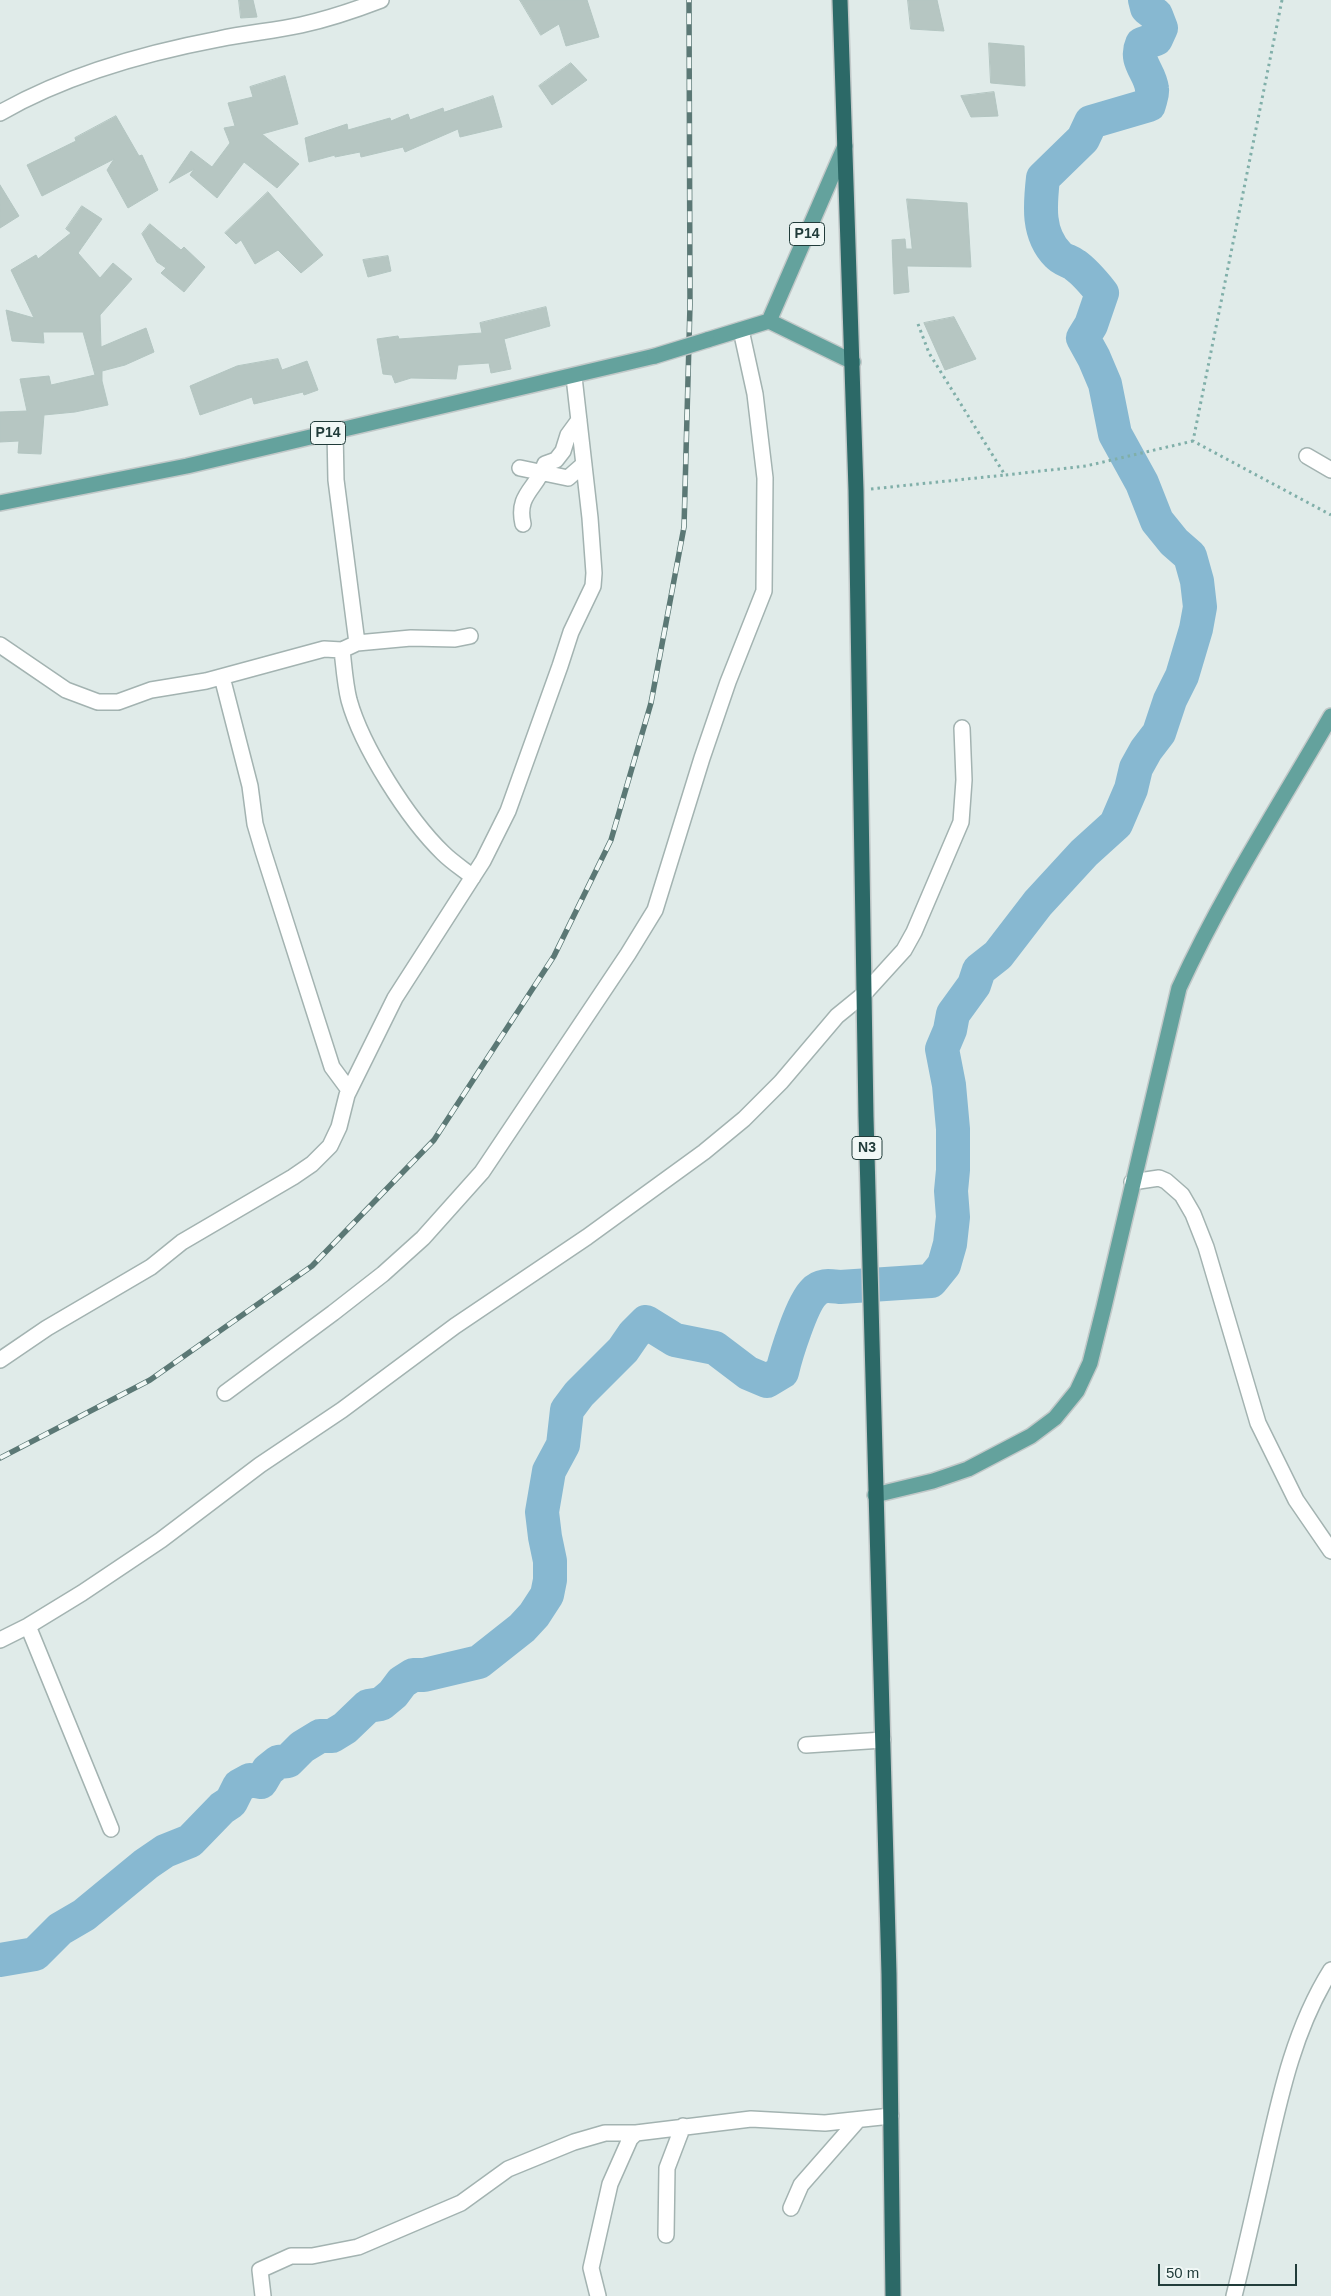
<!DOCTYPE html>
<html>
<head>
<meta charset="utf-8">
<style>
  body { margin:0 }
  #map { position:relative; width:1331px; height:2296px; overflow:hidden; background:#e0ebe9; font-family:Arial,sans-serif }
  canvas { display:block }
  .scale { position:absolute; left:1158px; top:2264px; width:139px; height:22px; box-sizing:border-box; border:2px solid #213c3a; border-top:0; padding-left:6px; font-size:15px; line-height:18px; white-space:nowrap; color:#213c3a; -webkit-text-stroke:4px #f1f8f6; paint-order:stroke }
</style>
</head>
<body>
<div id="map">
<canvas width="1331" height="2296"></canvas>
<div class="scale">50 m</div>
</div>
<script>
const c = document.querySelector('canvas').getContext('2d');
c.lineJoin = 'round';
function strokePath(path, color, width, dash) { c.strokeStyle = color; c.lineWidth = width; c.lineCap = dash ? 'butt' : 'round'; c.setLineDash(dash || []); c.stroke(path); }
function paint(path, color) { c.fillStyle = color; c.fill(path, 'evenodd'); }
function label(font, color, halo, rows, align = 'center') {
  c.font = font + ' Arial,sans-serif'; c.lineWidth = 4; c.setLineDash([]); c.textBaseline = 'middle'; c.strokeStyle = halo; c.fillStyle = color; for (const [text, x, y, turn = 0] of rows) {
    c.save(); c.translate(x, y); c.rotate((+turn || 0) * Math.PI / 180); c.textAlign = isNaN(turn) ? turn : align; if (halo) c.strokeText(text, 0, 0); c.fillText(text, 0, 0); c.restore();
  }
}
strokePath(new Path2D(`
  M0 1960 35 1954 60 1929 84 1915 146 1864 165 1851 190 1841 222 1808 231 1802 239 1786 250 1780 261 1782 268 1770 278 1762 288 1761 302 1747 320 1736H332L345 1728 368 1706 381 1704 393 1694 402 1682 413 1675H424L479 1662 522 1628 534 1615 547 1595 550 1580V1561L545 1537 542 1512 549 1471 563 1445 567 1410 579 1394 623 1350 634 1334 646 1322 675 1340 715 1348 748 1373 767 1381 782 1372C786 1355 802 1303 814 1292 821 1284 830 1286 840 1287L931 1281 944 1265 950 1244 953 1217 951 1191 953 1170V1129L949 1085 942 1049 950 1030 953 1014 974 985 979 970 998 955 1038 903 1084 853 1116 824 1131 789 1136 768 1146 750 1159 733 1170 700 1182 676 1196 629 1200 607 1197 581 1190 556 1174 542 1157 521 1142 483 1115 434 1105 384 1094 358 1083 338 1091 325 1102 293C1094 283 1085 272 1075 265 1070 261 1062 260 1058 255 1037 234 1040 205 1043 178L1083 139 1091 122 1149 105C1150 100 1153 94 1152 89 1150 71 1134 62 1142 44L1156 39 1161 28 1156 15 1147 8 1145 0`), '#87b8d1', 34);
const building = new Path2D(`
  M239 0H253L257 17 241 18Z
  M520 0H587L599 37 566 46 559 24 541 35Z
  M908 0H937L944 31 911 29Z
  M989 43 1024 46 1025 86 991 83Z
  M571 63 587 80 552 105 539 86Z
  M285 76 298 124 262 134 299 164 277 188 244 162 217 198 190 175 194 169 169 183 191 151 212 167 230 143 224 128 235 126 228 103 253 97 250 87Z
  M994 92 998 116 971 117 961 96Z
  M493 96 502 127 460 137 458 129 405 152 403 147 361 157 360 152 335 157V155L309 162 305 138 347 124 348 130 390 118 391 121 408 114 410 120 443 108 444 112Z
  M116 116 139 156 142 155 158 190 128 208 107 170 114 159 42 196 27 165 76 141 75 138Z
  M0 185 19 216 0 228Z
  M268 192 323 255 301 273 278 250 255 264 241 240 236 244 225 233Z
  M907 199 967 203 971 267 907 266 909 292 894 294 892 240 905 239 906 249H912Z
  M82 206 102 219 78 253 100 278 113 263 132 279 100 315 101 347 146 328 154 352 125 365 102 371V381L108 405 75 412 44 415 41 454 18 453 19 441 0 442V412L27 411 20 379 49 376 51 385 95 375 83 332H43L44 343 12 341 6 310 34 318 11 270 36 255 38 259 71 233 66 229Z
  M150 224 181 250 184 247 205 267 184 292 161 273 166 268 157 262 142 234Z
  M388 256 391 271 368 277 363 260Z
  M546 307 550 326 504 339 511 369 491 373 489 363 458 365 456 379 411 378 395 383 392 375 383 374 377 339 398 336 399 339 482 333 480 323Z
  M954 317 976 359 945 370 924 323Z
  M278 359 282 370 307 361 318 390 304 395 303 392 254 404 252 397 200 415 190 386 237 366Z`);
paint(building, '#b6c6c2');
strokePath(building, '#b3c5c1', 1);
const minor = new Path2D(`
  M0 113C66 75 145 53 219 39 246 33 274 31 301 25 328 19 355 10 381 0
  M335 431 336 480 357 643
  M1307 456 1331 470
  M520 468 568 478 584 464
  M523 524C516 494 537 489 545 464L556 460 563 451 568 435 579 420
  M0 645 66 690 98 702H118L151 690 206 681 324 649 342 650 357 643 411 638 455 639 470 636
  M342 650C344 667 345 684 349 700 362 747 408 819 443 853 452 862 463 869 473 877
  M222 677 250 786 255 824 263 851 332 1067 349 1090
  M1132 1182 1159 1178 1166 1181 1182 1195 1193 1214 1206 1247 1258 1423 1296 1500 1331 1551
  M0 1360 47 1328 151 1267 182 1242 293 1177 312 1164 330 1146 339 1127 347 1095 395 998 483 861 508 811 560 666 571 632 593 586 594 573 590 518 574 377
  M225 1393 333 1313 383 1274 423 1238 482 1172 628 954 655 910 702 758 728 682 764 591 765 478 755 394 741 330
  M28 1626 111 1829
  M0 1640 28 1626 82 1593 161 1540 260 1465 342 1410 455 1326 587 1237 704 1152 744 1119 781 1082 837 1016 864 994 904 950 914 932 961 822 964 780 962 728
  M806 1745 883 1740
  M791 2208 801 2185 858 2120
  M666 2235 667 2168 683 2126
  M263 2296 260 2270 291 2256H312L358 2247 461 2203 508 2169 574 2142 605 2133H636L751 2119 825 2123 891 2116
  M598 2296 591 2268 610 2184 630 2139 636 2133
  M1234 2296C1245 2252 1255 2207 1265 2163 1280 2096 1294 2029 1331 1970`);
const major = new Path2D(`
  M769 321 845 146
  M707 340 769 321 853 362
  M0 503 187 466 655 356
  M875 1495 933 1481 968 1469 1031 1436 1055 1418 1077 1391 1090 1363 1104 1307 1179 988C1222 894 1279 806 1331 716`);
const highway = new Path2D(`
  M840 0 856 490 866 1117 889 1974 893 2296`);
strokePath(minor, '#a3b3b1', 18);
strokePath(major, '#c1c8c8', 18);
strokePath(highway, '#c1c8c8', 18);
strokePath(new Path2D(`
  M1282 0 1193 441 1331 515
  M918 324 929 353 1005 475 1086 466 1193 441
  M871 489 1005 475`), '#80afa9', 3, [2.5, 4]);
strokePath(minor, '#fff', 15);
strokePath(major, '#64a29d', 15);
strokePath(highway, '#2c6967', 15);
const rail = new Path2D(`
  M0 1458 150 1380 312 1266 434 1140 554 956 611 840 651 703 684 527 690 305 689 0`);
strokePath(rail, '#5b7875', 5.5);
strokePath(rail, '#f1f8f6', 4, [11]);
const majorBridge = new Path2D(`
  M655 356 707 340`);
strokePath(majorBridge, '#c1c8c8', 18, []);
strokePath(majorBridge, '#64a29d', 15);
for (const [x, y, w] of [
  [807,234,35],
  [328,433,35],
  [867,1148,30]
]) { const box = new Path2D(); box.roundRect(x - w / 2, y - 11.5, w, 23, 4); c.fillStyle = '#f1f8f6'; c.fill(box); strokePath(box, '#213c3a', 1); }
label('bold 14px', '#213c3a', null, [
  ["P14",807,234],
  ["P14",328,433],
  ["N3",867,1148]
]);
</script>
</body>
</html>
